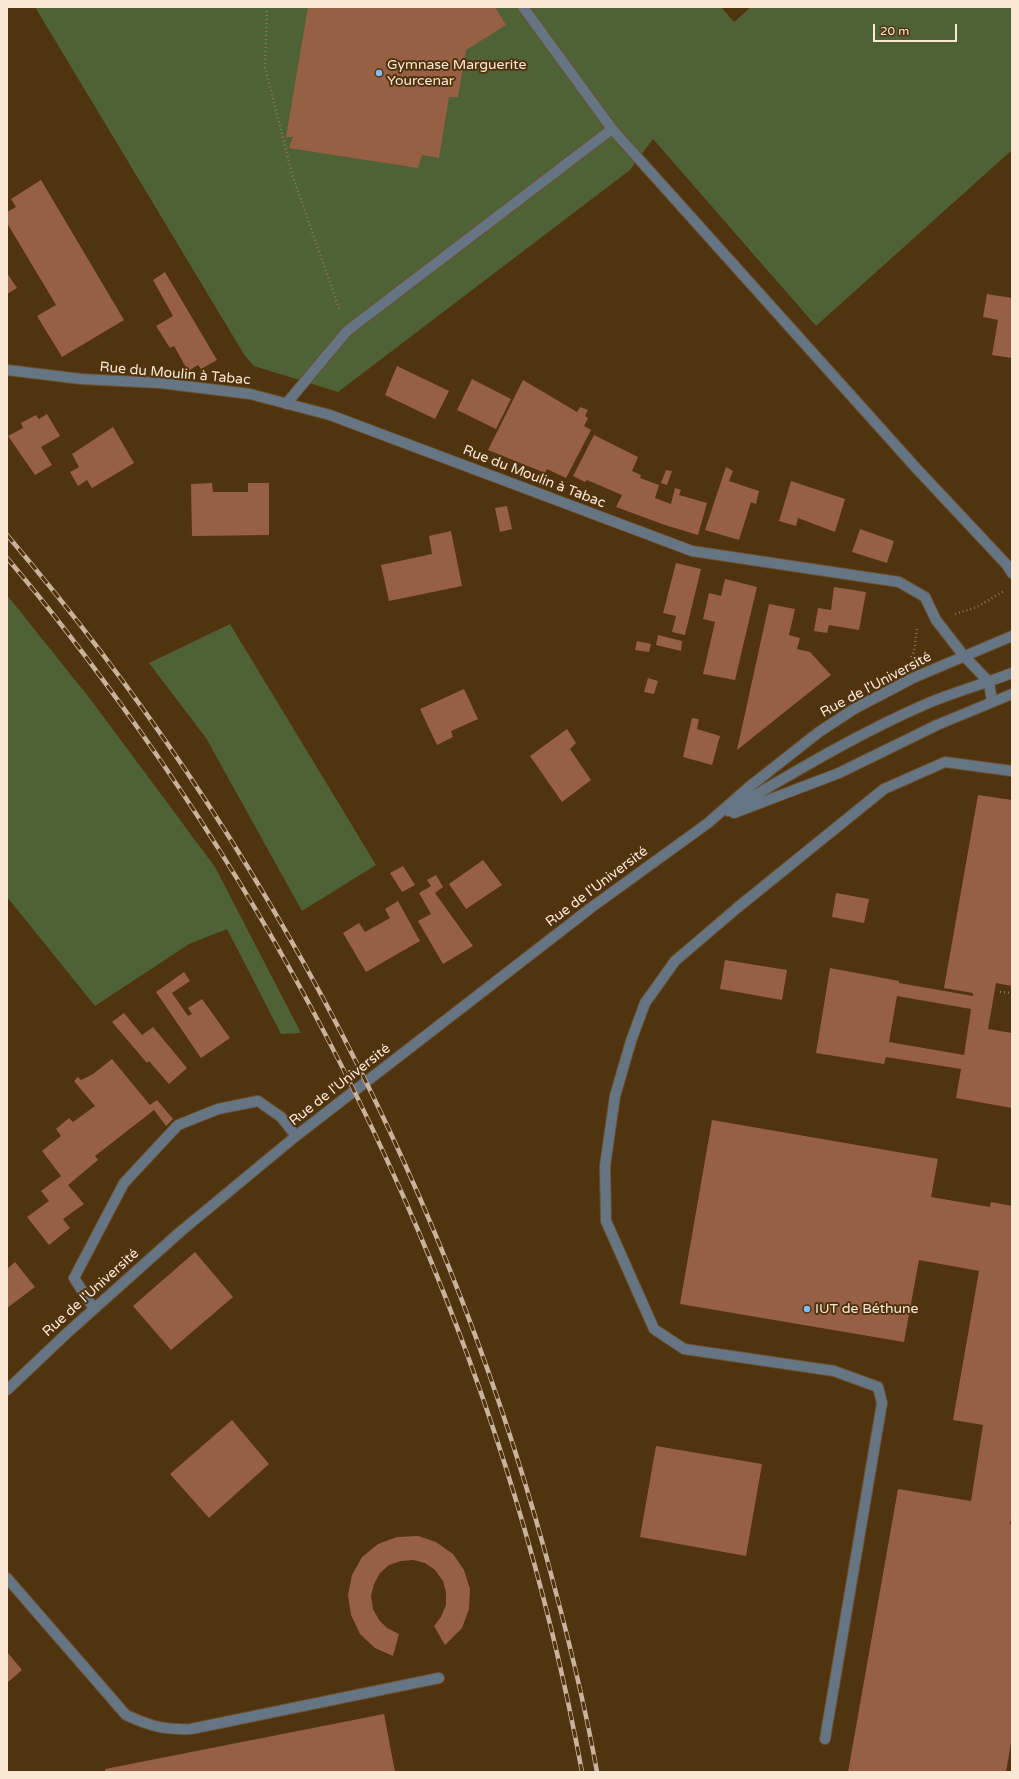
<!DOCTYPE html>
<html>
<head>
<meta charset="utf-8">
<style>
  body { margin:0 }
  #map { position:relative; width:1019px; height:1779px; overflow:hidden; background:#50330f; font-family:"Varela Round",sans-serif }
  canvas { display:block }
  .frame { position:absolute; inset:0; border:8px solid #fae7d4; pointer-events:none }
  .scale { position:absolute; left:873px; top:24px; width:84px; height:18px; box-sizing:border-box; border:2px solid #fae7d4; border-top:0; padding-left:5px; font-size:12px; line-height:14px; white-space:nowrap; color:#fae7d4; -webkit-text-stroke:3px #50330f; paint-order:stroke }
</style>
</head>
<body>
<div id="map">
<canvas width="1019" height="1779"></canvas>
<div class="frame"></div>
<div class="scale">20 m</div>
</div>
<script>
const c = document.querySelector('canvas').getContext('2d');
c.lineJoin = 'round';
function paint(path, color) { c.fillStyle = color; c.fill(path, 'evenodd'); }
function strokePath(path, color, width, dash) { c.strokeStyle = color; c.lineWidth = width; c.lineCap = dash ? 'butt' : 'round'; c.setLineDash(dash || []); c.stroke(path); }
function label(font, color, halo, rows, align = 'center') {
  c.font = font + ' "Varela Round",sans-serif'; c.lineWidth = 4; c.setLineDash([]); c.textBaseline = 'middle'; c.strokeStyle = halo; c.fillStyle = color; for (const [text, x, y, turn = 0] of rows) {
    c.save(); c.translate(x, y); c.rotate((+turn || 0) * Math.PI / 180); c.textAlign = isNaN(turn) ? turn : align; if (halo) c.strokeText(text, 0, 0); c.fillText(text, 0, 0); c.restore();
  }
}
paint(new Path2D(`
  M35 7H721L734 22 751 7H1012V150L816 326 653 139 630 170 338 392 254 366 245 356Z
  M7 595 91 700 215 867 301 1033 281 1034 227 929 189 944 95 1006 7 897Z
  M230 624 376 865 302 911 206 738 149 663Z`), '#4f6235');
paint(new Path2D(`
  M308 7H495L506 25 466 50 458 97H449L439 158 422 155 418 168 289 148 293 137H286Z
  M41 180 124 320 62 357 37 316 56 305 7 223V212L16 207 11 199Z
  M165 272 217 360 201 369 198 365 188 371 174 346 170 348 156 326 173 316 153 280Z
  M7 273 17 288 7 294Z
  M987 294 1012 298V358L992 355 998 320 983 317Z
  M397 366 449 391 435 419 385 395Z
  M472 379 511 399 496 429 457 410Z
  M523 380 577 412 580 407 588 410 585 416 588 418 584 426 591 430 566 478 547 469 545 473 488 450Z
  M47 414 60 436 41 447 52 465 35 475 8 436 23 428 21 423 36 415 39 419Z
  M113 427 134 463 92 488 87 480 78 486 70 472 79 467 72 454Z
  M594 435 638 457 632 471 641 475 640 478 659 485 655 498 671 504 675 488 681 490 679 495 707 503 698 535 665 525 616 507 622 495 587 480 585 482 573 476Z
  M726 467 733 471 729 481 759 491 756 504 751 502 739 540 705 530Z
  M666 470 672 471 667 485 661 483Z
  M791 481 845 499 835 532 798 518 796 526 779 521Z
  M212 483 213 492H248V483H269V535L192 536 191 484Z
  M507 506 512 529 500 532 495 508Z
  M860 529 894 541 887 563 852 552Z
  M451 531 462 586 389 601 381 565 432 554 429 536Z
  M676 563 701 569 685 635 672 632 676 616 663 613Z
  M725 579 757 587 735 680 703 674 715 622 703 619 709 593 721 596Z
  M834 587 866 592 859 630 829 625 827 633 814 631 818 608 831 610Z
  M769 604 795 609 789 635 800 638 797 649 810 652 831 675 737 750Z
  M658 635 682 641 681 651 656 645Z
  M637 641 651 644 649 652 635 650Z
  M648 678 658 681 654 694 644 692Z
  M464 689 478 719 451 731 453 737 437 745 420 709Z
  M692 718 699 719 697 729 720 736 712 765 683 757Z
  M567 729 576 743 570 749 591 780 562 802 530 756Z
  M978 795 1012 800V986L996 983 988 1029 1012 1033V1108L956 1098 961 1069 886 1057 884 1064 816 1053 830 968 899 981V983L973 996V993L944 988ZM897 996 971 1009 964 1055 889 1042Z
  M483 860 502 885 466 909 449 884Z
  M403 866 415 885 402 892 390 873Z
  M436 875 443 887 435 893 473 946 443 964 418 921 431 914 419 893 431 886 427 880Z
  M836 893 869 899 864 923 832 917Z
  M398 901 420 941 366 972 343 933 359 923 365 932 390 918 385 909Z
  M725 960 787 970 782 1000 720 989Z
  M184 972 190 981 172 993 188 1016 192 1014 188 1008 202 999 230 1038 201 1058 156 992Z
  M124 1013 142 1035 153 1027 187 1068 169 1084 149 1061 147 1063 112 1022Z
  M112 1059 150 1105 157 1100 173 1119 166 1126 154 1110 95 1156 98 1160 68 1185 84 1204 63 1219 70 1228 49 1245 27 1217 49 1201 41 1191 61 1176 42 1151 61 1136 56 1129 69 1118 73 1122 95 1106 74 1081 78 1077 81 1080 93 1074Z
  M712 1120 938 1159 931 1197 990 1207 991 1202 1012 1206V1513L1010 1524 1012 1525V1737L1006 1772H848L898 1489 971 1501 983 1425 953 1420 979 1271 919 1260 904 1342 680 1304Z
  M195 1252 233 1297 171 1350 133 1306Z
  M15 1262 35 1287 7 1308V1269Z
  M232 1420 269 1464 209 1518 170 1474Z
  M656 1446 762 1464 746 1556 640 1537Z
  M418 1536 436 1542 453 1554 464 1570 470 1589 469 1609 462 1628 445 1645 434 1626 441 1617 446 1605V1592L443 1581 435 1570 425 1563 413 1560 401 1561 389 1565 380 1573 374 1584 371 1596 373 1609 379 1620 387 1628 399 1634 393 1656 375 1648 360 1634 351 1615 348 1595 352 1575 362 1557 378 1544 397 1537Z
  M7 1652 22 1670 7 1683Z
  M384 1714 395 1772H105V1769Z`), '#976044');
const minor = new Path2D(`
  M523 7 612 129 917 469 1007 565 1012 573
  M7 370 81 379 160 383 250 394 330 415 692 551 899 582 925 597 936 620 964 656 989 682 992 702
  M286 404 347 331 612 129
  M728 811C793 773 857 734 926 704 954 692 984 684 1012 673
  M734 813 839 773 937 725 1012 694
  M94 1309 74 1278 124 1183 178 1125 218 1109 258 1101 281 1117 296 1136
  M7 1390 66 1334 180 1232 296 1136 592 907 708 823 749 787 819 732 854 709 913 678 1012 636
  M7 1578 126 1715C150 1726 164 1730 191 1729L439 1678
  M825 1739 882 1403 878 1387 834 1371 684 1349 654 1329 606 1221 605 1166 615 1096 631 1041 645 1003 675 961 737 908 884 789 945 762 1012 771`);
strokePath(minor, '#6b502f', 12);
strokePath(new Path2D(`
  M267 7 265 67 292 174 340 311
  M955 614 977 607 1004 591
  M911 657 914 652 917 628
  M1000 992 1012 993`), '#8f7558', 2.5, [1, 3]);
strokePath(minor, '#667583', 10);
const rail = new Path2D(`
  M7 535C266 839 454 1202 555 1589 571 1649 586 1710 597 1772
  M7 558C54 613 98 672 140 731 358 1040 513 1399 582 1772`);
strokePath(rail, '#c9b39c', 4.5);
strokePath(rail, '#50330f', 3, [9]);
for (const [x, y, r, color] of [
  [379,73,4,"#7ebdf9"],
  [807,1309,4,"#7ebdf9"]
]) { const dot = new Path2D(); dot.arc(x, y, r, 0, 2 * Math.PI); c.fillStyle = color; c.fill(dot); strokePath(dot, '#50330f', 1.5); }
label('14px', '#fae7d4', '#50330f', [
  ["Gymnase Marguerite",387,65],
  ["Yourcenar",387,81],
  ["IUT de Béthune",815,1309]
], 'left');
label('14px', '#fae7d4', '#50330f', [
  ["Rue du Moulin à Tabac",175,374,5],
  ["Rue du Moulin à Tabac",534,477,21],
  ["Rue de l'Université",876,685,-28],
  ["Rue de l'Université",597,887,-37],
  ["Rue de l'Université",340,1085,-38],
  ["Rue de l'Université",91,1293,-42]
]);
</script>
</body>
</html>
